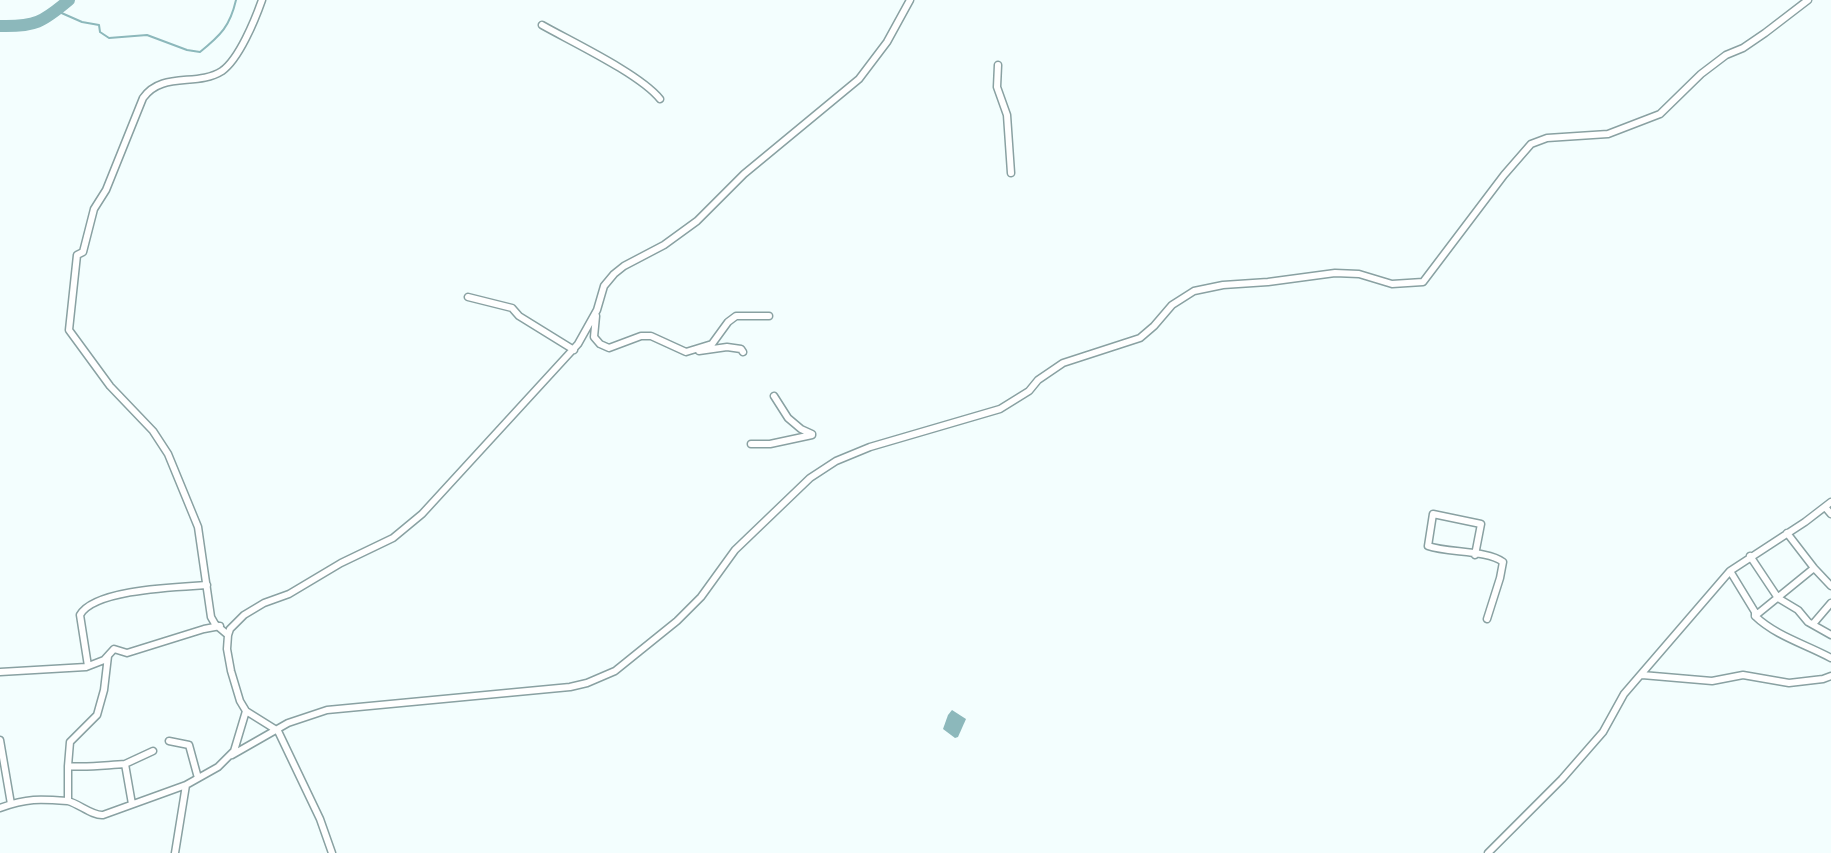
<!DOCTYPE html>
<html>
<head>
<meta charset="utf-8">
<style>
  body { margin:0 }
  canvas { display:block; background:#f3fefe }
</style>
</head>
<body>
<canvas width="1831" height="853"></canvas>
<script>
const c = document.querySelector('canvas').getContext('2d');
c.lineJoin = 'round';
function paint(path, color) { c.fillStyle = color; c.fill(path, 'evenodd'); }
function strokePath(path, color, width, dash) { c.strokeStyle = color; c.lineWidth = width; c.lineCap = dash ? 'butt' : 'round'; c.setLineDash(dash || []); c.stroke(path); }
paint(new Path2D(`
  M952 710 966 719 958 737 955 738 943 729 948 715Z`), '#8cb8bb');
strokePath(new Path2D(`
  M57 11 82 22 99 25 100 32 109 38 147 35 187 50 200 52C221 35 230 26 236 0`), '#8cb8bb', 2);
strokePath(new Path2D(`
  M0 26C35 27 43 22 69 0`), '#8cb8bb', 12);
const minor = new Path2D(`
  M542 25C572 42 640 74 660 99
  M998 65 997 87 1007 115 1011 173
  M468 297 512 308 519 316 574 350
  M596 316 594 337 600 344 609 348 641 336H651L686 352 712 344 728 322 736 316H769
  M699 351 727 347 741 349 743 352
  M774 396 788 418 801 429 812 434
  M751 444H770L812 435
  M1825 507 1831 514
  M1787 533 1814 568 1831 586
  M1475 555 1481 524 1433 514 1428 546C1448 553 1487 550 1503 562L1500 578 1487 619
  M1750 556 1778 598 1798 610 1808 622 1831 635
  M1730 571 1755 612V616C1776 636 1805 644 1831 658
  M1755 616 1814 568
  M1813 624 1831 603
  M228 635 215 624 211 617 198 527 168 454 153 431 110 386 69 330 77 255 83 252 94 209 106 190 143 98C162 71 197 87 222 71 239 59 255 20 262 0
  M88 666 80 615C94 589 179 587 207 585
  M0 672 86 667 104 660 114 649 127 653 204 629 220 626
  M1642 675 1712 681 1743 675 1789 683 1823 679 1831 676
  M0 740 11 804
  M169 741 189 745 198 778
  M232 755 288 723 327 710 570 687 587 683 615 671 677 621 701 597 735 550 810 478 836 461 870 447 1000 409 1029 391 1038 380 1063 363 1140 338 1154 326 1172 305 1194 291 1223 285 1268 282 1335 273 1359 274 1392 284 1423 282 1504 175 1531 144 1547 138 1608 134 1660 114 1701 74 1726 55 1743 48 1765 33 1808 0
  M125 764 153 751
  M68 766C87 768 106 765 125 764L132 804
  M68 801C79 804 93 816 103 815L186 785 218 767 234 751 246 711
  M0 808C27 798 40 799 68 801V766L70 742 97 715 104 690 108 656
  M175 853 186 785
  M332 853 320 819 278 731 246 711 240 701 231 671 227 649 228 635 230 629 244 615 264 603 289 594 341 563 393 538 422 514 578 344 597 310 604 286 614 274 624 266 664 245 697 221 744 174 859 79 887 42 910 0
  M1488 853 1562 779 1603 732 1624 694 1730 571 1805 522 1831 502`);
strokePath(minor, '#89a1a2', 9);
strokePath(minor, '#fff', 6);
</script>
</body>
</html>
